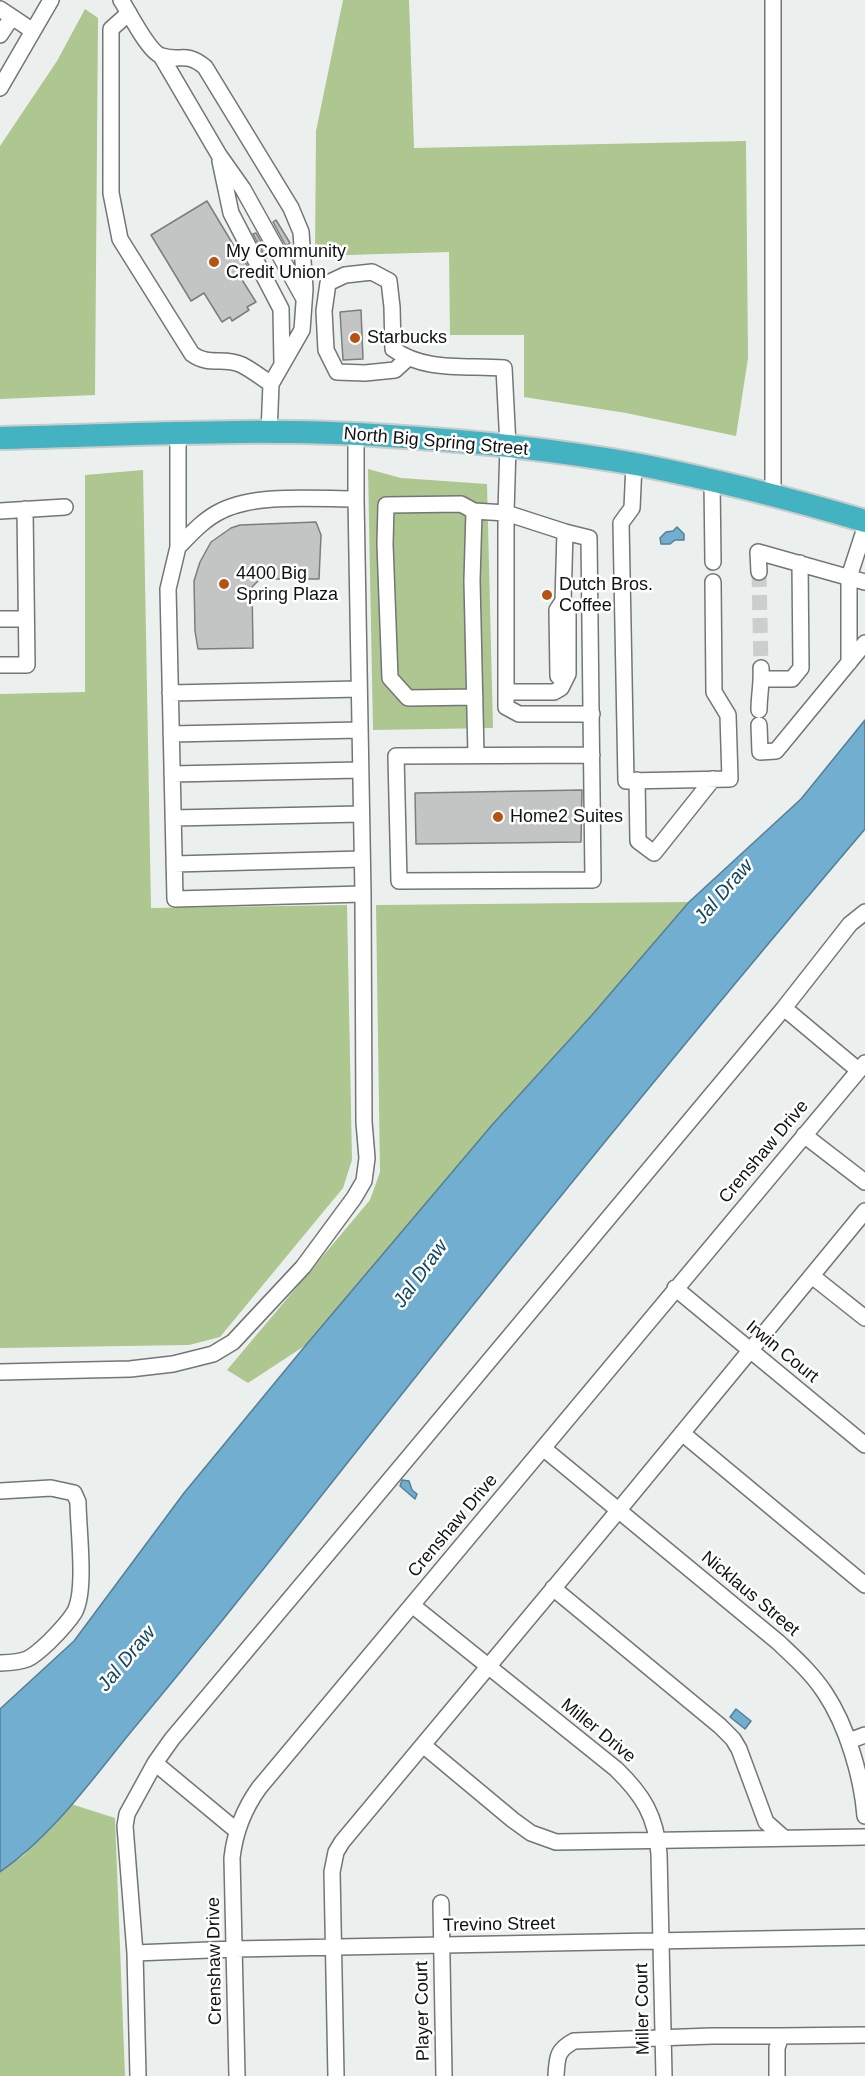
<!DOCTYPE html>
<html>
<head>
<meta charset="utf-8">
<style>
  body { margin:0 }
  canvas { display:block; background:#ebf0ef }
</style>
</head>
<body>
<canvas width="865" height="2076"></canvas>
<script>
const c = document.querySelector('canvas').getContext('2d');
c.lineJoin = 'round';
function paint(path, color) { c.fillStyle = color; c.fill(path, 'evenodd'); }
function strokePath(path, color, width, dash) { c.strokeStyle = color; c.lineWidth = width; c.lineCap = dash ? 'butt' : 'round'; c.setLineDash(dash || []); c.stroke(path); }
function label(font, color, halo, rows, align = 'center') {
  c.font = font + ' Helvetica,sans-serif'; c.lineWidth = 5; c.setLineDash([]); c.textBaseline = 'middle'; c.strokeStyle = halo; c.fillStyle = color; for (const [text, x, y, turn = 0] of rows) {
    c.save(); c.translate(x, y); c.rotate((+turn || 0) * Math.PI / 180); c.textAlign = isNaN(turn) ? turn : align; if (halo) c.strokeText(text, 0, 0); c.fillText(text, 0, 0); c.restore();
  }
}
paint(new Path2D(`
  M343 0H409L414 148 746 141 748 358 736 436 626 413 524 397V335H450L449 252 315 256 316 131Z
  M85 9 98 18 95 395 0 399V146L57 61Z
  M368 469 401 478 487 484 493 728 373 730Z
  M143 470 151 908 347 905 352 1160 343 1188 220 1337 189 1345 0 1348V694L85 692V475Z
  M689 902 592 1015 492 1125 306 1345 248 1383 227 1370 370 1200 380 1172 376 905Z
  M71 1804 115 1818 125 2076H0V1872L24 1855Z`), '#aec68f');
const water = new Path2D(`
  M677 527 684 534V540H675L670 544H661L660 538 666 532 673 531Z
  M865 720V829C678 1049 497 1273 318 1500 256 1579 194 1656 130 1733 90 1782 52 1836 0 1872V1709L74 1641 184 1493 306 1345 492 1125 592 1015 689 902 801 799Z
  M402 1480 409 1481 412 1490 417 1494 415 1499 400 1486Z
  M736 1709 751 1721 745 1729 730 1717Z`);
paint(water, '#72aed0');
strokePath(water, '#557f97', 1.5);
const building = new Path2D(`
  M207 201 234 246 236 245 249 269 239 275 256 302 247 307 249 310 232 321 230 317 222 322 204 293 191 301 151 235Z
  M276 220 290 243 286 246 273 222Z
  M256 233 269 256 266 258 253 234Z
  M361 310 363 359 343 360 340 312Z
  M316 522 321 535 319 579H260L252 587 253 648 198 649 195 631 194 581 200 562 211 542 231 528 240 525Z
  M582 790 581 842 416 844 415 793Z`);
paint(building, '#c2c5c3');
strokePath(building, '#7b7e7c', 1.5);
strokePath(new Path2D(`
  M759 572 761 668`), '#cacfce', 15, [15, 8]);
const minor = new Path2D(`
  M121 0C129 12 149 53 162 56 182 62 185 51 205 67L291 208 301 232 305 289 302 330 271 384 269 433
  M0 9 33 31
  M129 13 111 29V193L120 239 192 354C210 367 223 356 242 365 252 370 262 378 271 384
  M0 35 12 17
  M161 56 219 155 243 189 303 297
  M0 88 51 0
  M220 161 231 213 281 309 282 364
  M407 359 395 370 365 373 337 372 326 350 324 311 328 283 345 275 372 272 389 281 392 307 393 349C425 372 466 365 504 368L508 446 506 513 565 532 589 538 593 880 399 881 396 756 592 755
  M178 434V547C191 534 204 519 221 511 256 493 316 499 356 499V434
  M634 464 632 508 621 523 626 781 730 779 728 715 714 692 713 582
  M712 481 713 562
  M773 495V0
  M0 511 65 507
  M474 511 461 504 386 505 385 544 390 678 408 698 475 697
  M178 547 168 589 175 899 363 894
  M759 572 758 552 865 582
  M0 619H26
  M849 663V577L865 528
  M0 665H27L25 509
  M762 679H792L801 668 800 563
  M563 681 558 676 557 610 563 601
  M506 692H554L561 688 568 674V608L563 601 565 532
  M170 693 359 689
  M759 710C759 696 762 683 761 668
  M759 725 760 752 776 751 865 643
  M171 734 360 730
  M476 755 472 581 474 511 506 513V707L519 714H592
  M172 774 360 770
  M637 780 638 841 654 853 713 779
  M173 818 361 814
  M174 864 362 859
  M784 1008 850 924 865 912
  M804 1135 865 1182
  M812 1276 865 1318
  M675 1288 865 1445
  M0 1372 130 1369 173 1364 213 1354 233 1342 303 1267 354 1198 364 1181 367 1158 364 1122 363 894 356 499
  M682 1433 865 1585
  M543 1448 778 1642C795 1658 812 1673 825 1693 847 1726 862 1777 865 1816
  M0 1491 51 1488 74 1493 78 1502C78 1529 87 1592 74 1613 67 1624 58 1633 49 1642 30 1660 27 1662 0 1663
  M553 1588 720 1726 733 1739 739 1749 766 1822 784 1838
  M412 1605 616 1769C643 1795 656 1816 659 1854L664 2076
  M849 1741 865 1735
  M423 1745 513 1820 531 1833 556 1842 865 1837
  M155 1763 172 1739 362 1513 784 1008 858 1070
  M441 1903 444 2076
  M135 1953 234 1949 865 1937
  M138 2076 135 1953 125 1826 127 1814 155 1763 237 1831
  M237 2076 232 1858C235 1831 244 1809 259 1788L865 1063
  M336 2076 332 1872 336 1852 342 1842 618 1511 865 1211
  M556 2076C557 2057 557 2050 574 2041L712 2036H781
  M777 2076V2048L781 2036 865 2035`);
const highway = new Path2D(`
  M0 438C129 435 260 427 389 436 473 441 558 450 641 465 717 480 791 499 865 521`);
strokePath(minor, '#727675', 18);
strokePath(highway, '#cacbcb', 26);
strokePath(minor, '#fff', 15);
strokePath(highway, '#43b2c1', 22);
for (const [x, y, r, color] of [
  [214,262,6,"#b45314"],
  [355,338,6,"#b45314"],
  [224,584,6,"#b45314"],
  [547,595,6,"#b45314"],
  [498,817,6,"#b45314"]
]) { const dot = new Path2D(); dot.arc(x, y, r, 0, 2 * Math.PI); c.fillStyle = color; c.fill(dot); strokePath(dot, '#fff', 2); }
label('18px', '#101212', '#fff', [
  ["My Community",226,252],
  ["Credit Union",226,273],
  ["Starbucks",367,338],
  ["4400 Big",236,574],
  ["Spring Plaza",236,595],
  ["Dutch Bros.",559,585],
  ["Coffee",559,606],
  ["Home2 Suites",510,817]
], 'left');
label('18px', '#101212', '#fff', [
  ["North Big Spring Street",436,442,5],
  ["Crenshaw Drive",764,1152,-50],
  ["Irwin Court",782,1352,39],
  ["Crenshaw Drive",453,1526,-50],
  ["Nicklaus Street",750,1594,40],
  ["Miller Drive",598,1731,39],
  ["Trevino Street",499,1925,-1],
  ["Crenshaw Drive",215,1961,-91],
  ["Miller Court",643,2009,-91],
  ["Player Court",423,2011,-91]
]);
label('italic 20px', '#14465e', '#fff', [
  ["Jal Draw",724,892,-49],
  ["Jal Draw",421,1274,-54],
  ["Jal Draw",127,1659,-50]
]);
</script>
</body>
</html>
